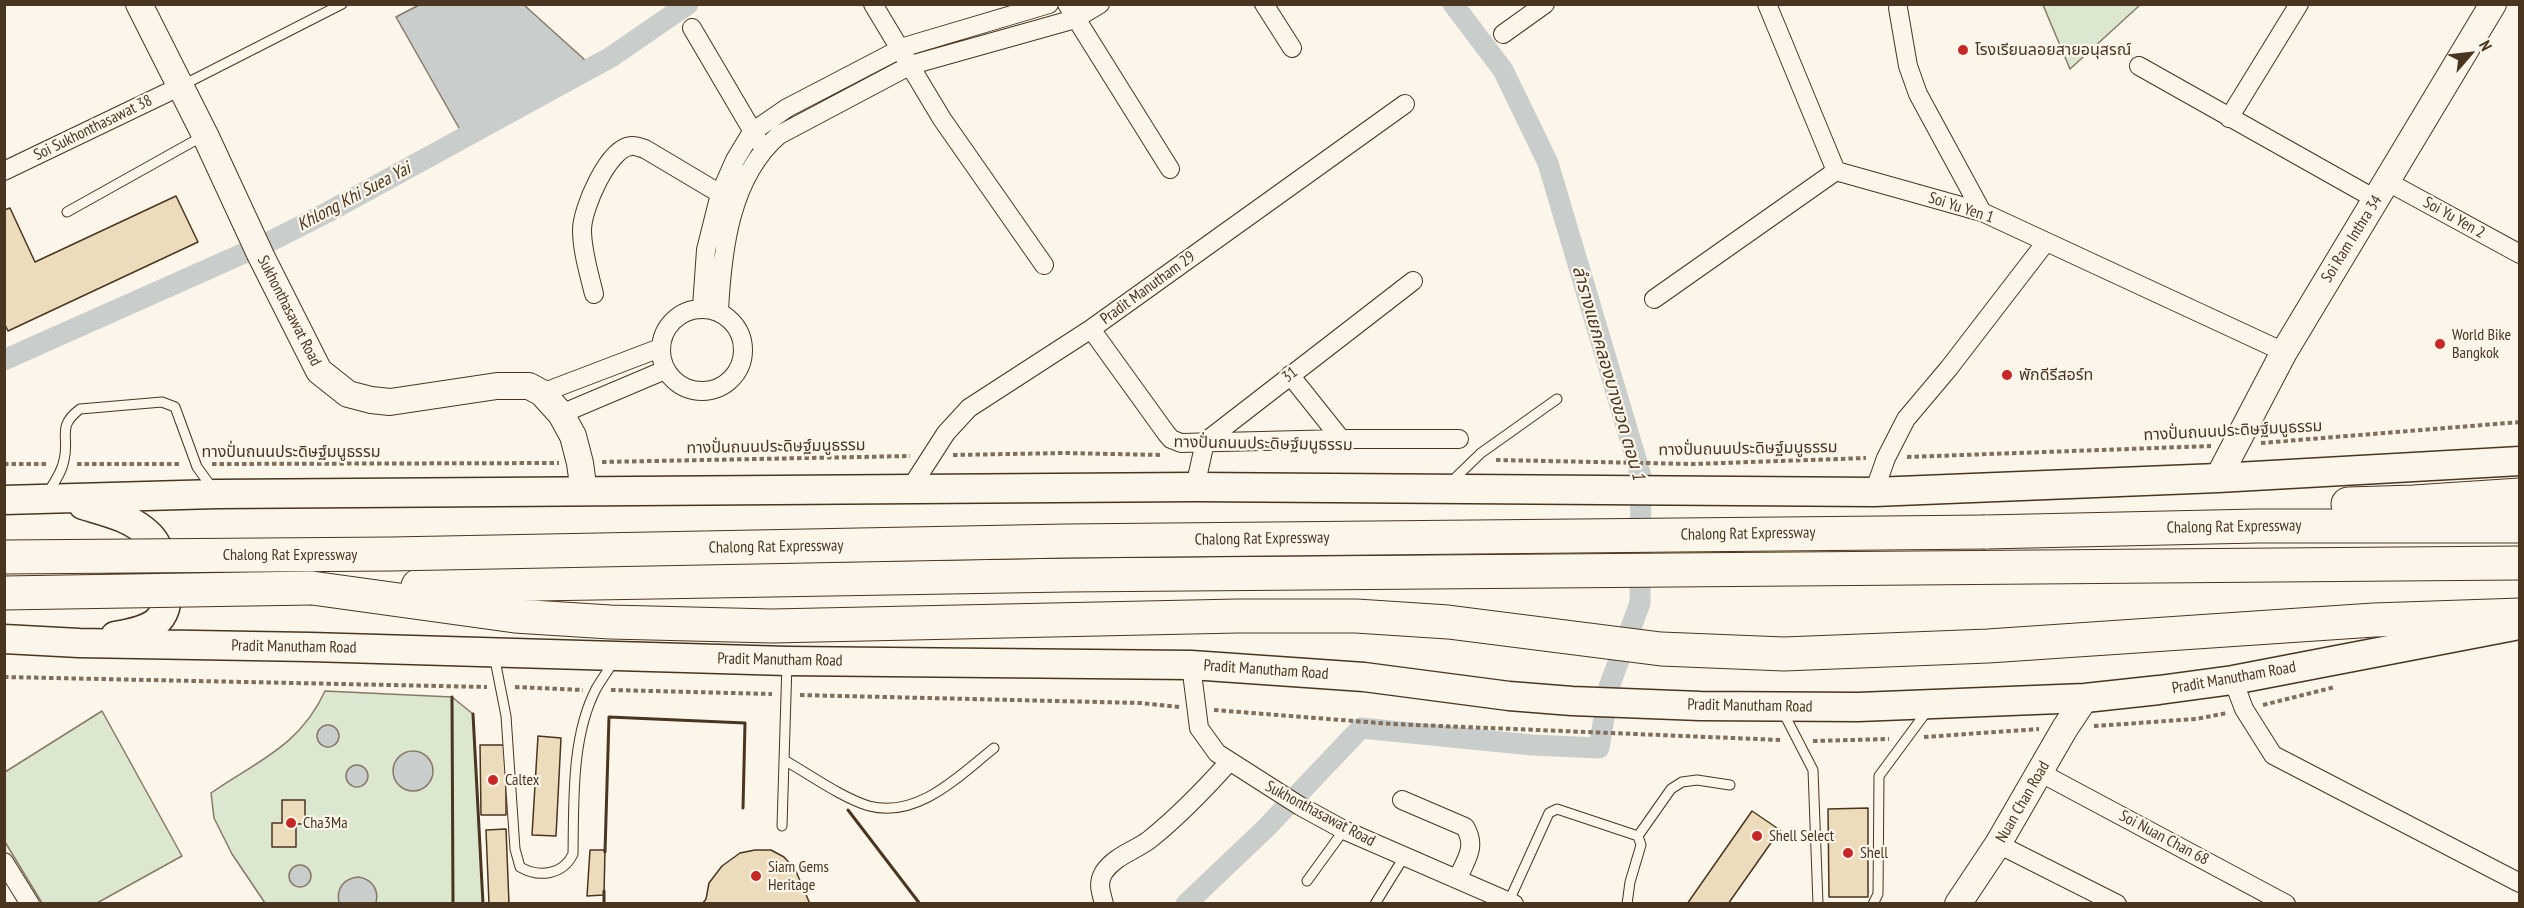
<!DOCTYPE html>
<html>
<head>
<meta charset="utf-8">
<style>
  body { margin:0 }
  #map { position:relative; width:2524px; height:908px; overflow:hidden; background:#fbf6e9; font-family:"PT Sans Narrow",sans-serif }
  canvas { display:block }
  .frame { position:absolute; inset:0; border:6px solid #4a3520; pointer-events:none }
  .north { position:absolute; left:2440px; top:24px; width:60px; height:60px; -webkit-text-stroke:4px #fbf6e9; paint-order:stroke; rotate:62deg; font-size:16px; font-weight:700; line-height:24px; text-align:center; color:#4a3520 }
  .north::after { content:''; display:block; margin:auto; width:21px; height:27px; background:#4a3520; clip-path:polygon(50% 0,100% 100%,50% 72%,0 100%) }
</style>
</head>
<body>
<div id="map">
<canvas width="2524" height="908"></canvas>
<div class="frame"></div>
<div class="north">N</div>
</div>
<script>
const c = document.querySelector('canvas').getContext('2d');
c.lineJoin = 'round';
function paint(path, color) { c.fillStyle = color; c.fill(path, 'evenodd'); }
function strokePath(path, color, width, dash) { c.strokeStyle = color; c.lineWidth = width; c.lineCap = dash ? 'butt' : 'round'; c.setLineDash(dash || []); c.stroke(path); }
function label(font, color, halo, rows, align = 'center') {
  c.font = font + ' "PT Sans Narrow","Noto Sans Thai",sans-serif'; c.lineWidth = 4.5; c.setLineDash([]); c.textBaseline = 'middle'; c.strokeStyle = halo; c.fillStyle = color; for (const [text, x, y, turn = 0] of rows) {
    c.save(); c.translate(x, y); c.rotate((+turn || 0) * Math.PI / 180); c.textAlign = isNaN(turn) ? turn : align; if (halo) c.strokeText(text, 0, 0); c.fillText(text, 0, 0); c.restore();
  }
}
const green = new Path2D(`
  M2043 5H2140L2070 69Z
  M325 691 452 697 473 714 483 903H265L232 854 214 818 211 793C257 761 300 746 325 691Z
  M102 711 182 856 97 903H42L5 842V772Z`);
paint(green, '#dce7d0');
strokePath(green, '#887966', 1.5);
const water = new Path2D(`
  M419 5H524L585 60 463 135 396 17Z
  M317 736a11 11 0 1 1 22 0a11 11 0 1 1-22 0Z
  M393 771a20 20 0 1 1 40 0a20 20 0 1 1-40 0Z
  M346 776a11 11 0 1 1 22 0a11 11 0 1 1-22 0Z
  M289 876a11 11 0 1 1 22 0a11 11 0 1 1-22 0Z
  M359 877C373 880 379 890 376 903H339C336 888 344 878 359 877Z`);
paint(water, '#c9cecd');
strokePath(water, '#887966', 1.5);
strokePath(new Path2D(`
  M4 360 269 242 328 212 611 57 688 4
  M1186 904 1266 828 1361 728 1532 745 1599 748 1609 687 1640 603 1641 476 1548 163 1503 70 1453 4`), '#c9cecd', 21);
const building = new Path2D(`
  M176 196 198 242 8 331 4 323V210L10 208 35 262Z
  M538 736 561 738 556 836 532 835Z
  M480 745H506V815H481Z
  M282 800H305V824H296V847H272V823H282Z
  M1868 808V897H1829L1828 809Z
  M1752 811 1780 830 1728 904H1687Z
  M506 829 509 904H489L486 830Z
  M590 850H605L604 895 587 896Z
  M755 850H771L784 857 795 869 810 904H702L706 899 709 883 722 866 740 853Z`);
paint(building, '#ecdcbc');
strokePath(building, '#4a3520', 1.5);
const lane = new Path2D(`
  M181 86 342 4
  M67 212 203 136
  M1451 482 1481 453 1557 399
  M47 494C54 483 62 472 64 460 70 437 56 427 80 409L162 402 175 407 197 467 213 489
  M494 655 506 716 515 849 520 867C539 878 563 875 573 854 574 802 571 737 596 689 601 680 608 671 613 662
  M1782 710 1813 770 1818 904
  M784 760C809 774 842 798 869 806 918 819 960 775 994 748
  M782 826 787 663
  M1638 836 1671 789 1682 782 1697 780 1730 785
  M1307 881 1344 830
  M1509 901 1549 813 1557 809 1638 836 1641 845 1630 882 1627 904
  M1375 904 1404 857
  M1873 904 1878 894 1879 776 1927 711`);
const street = new Path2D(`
  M873 4 942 119 1044 265
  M1067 4 1170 169
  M1264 4 1292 48
  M1767 4 1836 171
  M1898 8 1908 66 1918 94 1982 212
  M692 28 759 142
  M1503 34 1545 4
  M2139 66 2377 200
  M2229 118 2299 4
  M4 171 181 86
  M2388 182 2520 254
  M594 294C589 273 582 251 582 230 582 209 608 148 631 146 635 145 641 148 645 149L729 199
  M1654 299 1836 171 1982 212 2284 352
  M702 307 706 250 720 194 735 160 752 132 787 108 904 47 1049 4
  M661 350a41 41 0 1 1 82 0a41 41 0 1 1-82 0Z
  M719 311C722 251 730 177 779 135L911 65 1075 19 1100 4
  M1091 329 1166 433 1171 439 1181 443 1341 439H1459
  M1290 375 1341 439
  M542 393 660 348
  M561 414 665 370
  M1195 487 1205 442 1413 281
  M910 489 946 433 969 408 1091 329 1405 104
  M1874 492 1886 458 1906 419 1949 368 2046 242
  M1191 665 1199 728 1217 753 1300 806 1344 830 1514 904
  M2233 680 2244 709 2273 755 2520 883
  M2041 773 2286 904
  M1402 800 1465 827C1477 847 1466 859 1458 878
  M1998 844 2117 904
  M4 862 30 904
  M1104 904C1101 892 1097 883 1104 872 1115 856 1134 851 1149 840 1179 816 1204 790 1229 762`);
const secondary = new Path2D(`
  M139 4 205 135 261 256 319 371 348 394 371 400 390 402 497 386H529L542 393 561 414 573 436 580 463 584 492
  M2218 478 2284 352 2493 4
  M1958 904 1998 844 2065 728 2085 698`);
const primary = new Path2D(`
  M4 500 217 494 1195 487 1874 492 2218 478 2520 461
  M83 505C106 512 131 517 149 535 160 546 164 563 166 577 171 621 157 629 115 636
  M4 639 79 643 310 647 787 661 1191 665 1364 677 1509 696 1572 701 1700 706 1858 707 2085 698 2159 690 2233 680 2514 626`);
const highway = new Path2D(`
  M2348 504 2414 502 2520 495
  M1985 532 2257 526H2520
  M418 586 1067 575 2520 563
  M312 588 515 616 610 622 772 626 1238 616H1356L1448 622 1661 649 1784 654 1988 646 2374 620 2520 615`);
strokePath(lane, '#4a3520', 11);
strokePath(street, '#4a3520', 20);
strokePath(secondary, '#4a3520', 28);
strokePath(primary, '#4a3520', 31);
strokePath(highway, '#4a3520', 35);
strokePath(new Path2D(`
  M2261 443 2520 422
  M953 455 1064 453 1162 455
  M1907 457 2211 446
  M1496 460 1694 464 1866 458
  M602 462 910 456
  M4 464H49
  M77 464H181
  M212 464 559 463
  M4 677 487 687
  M515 687 583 690
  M611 690 772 694
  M800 695 1141 703 1179 707
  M2263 705 2335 687
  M1214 710 1392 724 1781 740
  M2094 726 2196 719 2227 713
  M1924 737 2039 729
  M1813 741 1889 739`), '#7f6f5c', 4, [4.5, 3]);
strokePath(lane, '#fbf6e9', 9);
strokePath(street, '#fbf6e9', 18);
strokePath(secondary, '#fbf6e9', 26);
strokePath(primary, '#fbf6e9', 28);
strokePath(highway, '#fbf6e9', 33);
const highwayBridge = new Path2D(`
  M4 557 391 554 1066 541 1985 532
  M4 593 312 588`);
strokePath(highwayBridge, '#4a3520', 35, []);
strokePath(highwayBridge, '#fbf6e9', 33);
strokePath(new Path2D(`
  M452 697 453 904
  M473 714 483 904
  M848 810 920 904
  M605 852 609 717 745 723 743 808
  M604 904V891`), '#4a3520', 3);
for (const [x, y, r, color] of [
  [1963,50,6,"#c62828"],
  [2440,344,6,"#c62828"],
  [2007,375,6,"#c62828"],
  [493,780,6,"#c62828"],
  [291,823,6,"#c62828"],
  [1757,836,6,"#c62828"],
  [1848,853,6,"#c62828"],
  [756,876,6,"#c62828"]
]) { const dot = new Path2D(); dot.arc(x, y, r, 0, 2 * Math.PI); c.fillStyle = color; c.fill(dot); strokePath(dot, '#fbf6e9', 2); }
label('16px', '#4a3520', '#fbf6e9', [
  ["โรงเรียนลอยสายอนุสรณ์",1975,50],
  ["World Bike",2452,335],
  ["Bangkok",2452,353],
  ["พักดีรีสอร์ท",2019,375],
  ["Caltex",505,780],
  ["Cha3Ma",303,823],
  ["Shell Select",1769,836],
  ["Shell",1860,853],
  ["Siam Gems",768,867],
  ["Heritage",768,885]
], 'left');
label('16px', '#4a3520', '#fbf6e9', [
  ["Soi Sukhonthasawat 38",93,128,-26],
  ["Soi Yu Yen 1",1961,208,18],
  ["Soi Yu Yen 2",2454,218,29],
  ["Soi Ram Inthra 34",2352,239,-58],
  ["Pradit Manutham 29",1148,288,-36],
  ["Sukhonthasawat Road",289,311,63],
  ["31",1290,375,-38],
  ["ทางปั่นถนนประดิษฐ์มนูธรรม",2233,431,-3],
  ["ทางปั่นถนนประดิษฐ์มนูธรรม",1263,444,1],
  ["ทางปั่นถนนประดิษฐ์มนูธรรม",776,447,-1],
  ["ทางปั่นถนนประดิษฐ์มนูธรรม",1748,449,-1],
  ["ทางปั่นถนนประดิษฐ์มนูธรรม",291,452],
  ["Chalong Rat Expressway",2234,527,-1],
  ["Chalong Rat Expressway",1748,534,-1],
  ["Chalong Rat Expressway",1262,539,-1],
  ["Chalong Rat Expressway",776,547,-1],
  ["Chalong Rat Expressway",290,555],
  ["Pradit Manutham Road",294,647,1],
  ["Pradit Manutham Road",780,660,1],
  ["Pradit Manutham Road",1266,670,4],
  ["Pradit Manutham Road",2234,678,-10],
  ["Pradit Manutham Road",1750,706,1],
  ["Nuan Chan Road",2023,802,-60],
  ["Sukhonthasawat Road",1320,814,28],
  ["Soi Nuan Chan 68",2164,838,28]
]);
label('italic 18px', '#4a3520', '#fbf6e9', [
  ["Khlong Khi Suea Yai",354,197,-28],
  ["ลำรางแยกคลองบางขวด ตอน 1",1608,373,74]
]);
</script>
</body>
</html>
